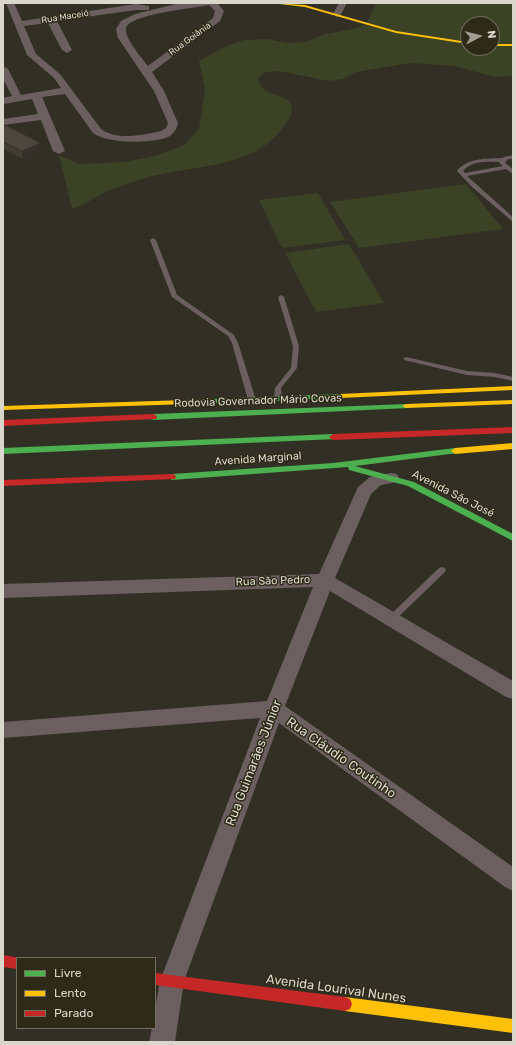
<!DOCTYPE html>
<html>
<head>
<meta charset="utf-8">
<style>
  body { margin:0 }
  #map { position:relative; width:516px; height:1045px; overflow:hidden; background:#323025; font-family:Rubik,sans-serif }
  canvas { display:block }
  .frame { position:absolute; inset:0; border:4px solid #d9d7cb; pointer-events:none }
  .legend { position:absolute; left:16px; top:957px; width:140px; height:72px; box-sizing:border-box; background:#2d2a17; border:1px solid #726f5f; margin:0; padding:5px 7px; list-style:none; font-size:12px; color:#d9d7cb }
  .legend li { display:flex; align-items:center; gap:8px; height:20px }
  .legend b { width:20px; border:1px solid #726f5f }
  .north { position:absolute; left:460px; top:16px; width:40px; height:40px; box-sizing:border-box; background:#2d2a17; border:1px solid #726f5f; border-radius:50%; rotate:83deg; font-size:11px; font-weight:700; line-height:16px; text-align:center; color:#d9d7cb }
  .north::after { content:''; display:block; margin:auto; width:14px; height:18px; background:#9f9d91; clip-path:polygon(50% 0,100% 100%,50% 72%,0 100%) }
</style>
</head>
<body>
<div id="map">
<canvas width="516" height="1045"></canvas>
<div class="frame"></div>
<ul class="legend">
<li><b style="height:5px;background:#4caf50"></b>Livre</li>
<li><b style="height:5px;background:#ffc107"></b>Lento</li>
<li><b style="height:5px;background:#c62828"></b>Parado</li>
</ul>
<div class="north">N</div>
</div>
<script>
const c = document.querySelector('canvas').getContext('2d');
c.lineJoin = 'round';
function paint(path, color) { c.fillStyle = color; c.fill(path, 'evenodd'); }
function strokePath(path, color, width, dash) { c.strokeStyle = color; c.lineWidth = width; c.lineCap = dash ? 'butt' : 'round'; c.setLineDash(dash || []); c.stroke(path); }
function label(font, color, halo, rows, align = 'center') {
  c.font = font + ' Rubik,sans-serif'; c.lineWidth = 3; c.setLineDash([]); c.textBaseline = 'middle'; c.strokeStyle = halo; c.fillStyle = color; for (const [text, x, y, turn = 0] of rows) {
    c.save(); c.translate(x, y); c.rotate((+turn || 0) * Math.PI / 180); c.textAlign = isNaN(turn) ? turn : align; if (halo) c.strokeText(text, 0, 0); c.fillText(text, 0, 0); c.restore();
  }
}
paint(new Path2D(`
  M376 3H513V76L494 77 455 66 410 63 356 72 343 79 328 81 279 71 266 72 258 78C262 101 293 90 292 110 292 117 285 124 282 129 249 172 186 164 139 180 127 184 113 188 102 194 92 199 82 206 72 209L59 155 79 164 124 162 155 156 184 145 199 129 205 89 199 61 227 46 244 40 267 39 287 43 305 42 325 34 354 29 366 24ZM468 24H492V48H468Z
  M466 184 503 229 359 248 330 202Z
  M318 193 345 240 282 248 259 200Z
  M349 244 384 303 316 312 285 253Z`), '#3b4225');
paint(new Path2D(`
  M513 155V159H508L505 163 513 169V174L506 169 467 176 513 217V222L471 186 457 171C468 157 487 159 503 158L504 157ZM500 162 499 163 503 166 465 173 463 171C472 160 488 162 500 162Z
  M153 238 156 240 177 295 234 335 238 343 256 400 255 402H249L248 400 232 343 228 336 172 297 150 240Z
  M281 295 284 297 299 346 297 368 281 388 282 399 278 401 274 399 275 388 291 368 293 346 278 297Z
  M406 357 467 371 495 373 513 377V381L495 377 467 375 404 360V358Z
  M442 567 445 568 446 570 445 572 394 621H388L387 619 388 617 439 568Z`), '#6b5f60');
paint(new Path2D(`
  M6 3H14L22 21 136 4 149 6V10H136L57 21 72 50 67 53 62 50 48 23 24 26 36 54 60 74 101 129C116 141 144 135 161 131L166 128 168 123 154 91 118 38 116 29 121 21 135 14 180 3H217L224 11 220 21 152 72 164 91 178 123C177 128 175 132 170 136 155 144 106 144 93 133L65 94 42 97 65 151 59 154 53 151 41 120 3 125V119L38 114 32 99 3 104V98L12 96 3 79V66L8 69 21 95 61 88 54 78 27 55ZM209 5 215 11 213 18 148 66C142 58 125 39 126 29 127 14 196 8 209 5Z
  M339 3H347L340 16 337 17 333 14Z
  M391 473 397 474 399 478 397 482 381 485 371 494 335 578 513 681V699L506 697 330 591 285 706 513 867V891L505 887 279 723 184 981 175 1042H149L152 1028H155V1009L160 981 260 718 3 738V722L267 701 313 587 3 598V584L319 574 358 487 370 477Z`), '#6b5f60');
paint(new Path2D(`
  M340 394H343L344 396 343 398 186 404 182 402 186 400Z
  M406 404 410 406 409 408 153 420 149 417 153 414Z
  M333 434 337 437 336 439 3 454V448Z
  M455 448 458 449 459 451 458 453 355 466 414 482 513 534V541L408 486 349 470 348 467 172 480 168 477 172 474 333 463Z`), '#4caf50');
paint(new Path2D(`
  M271 3 305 5 396 31 468 42V44L396 33 305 7Z
  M492 44H513V46H492Z
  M513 386V390L340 398 336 396 340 394Z
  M186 400H189L190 402 189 404 3 410V406Z
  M513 400V404L406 408 402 406 406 404Z
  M513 443V449L455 454 451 451 455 448Z
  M345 997 513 1019V1033L345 1011 340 1009 338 1004 340 999Z`), '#ffc107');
paint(new Path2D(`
  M153 414 156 415 157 417 156 419 3 426V420Z
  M513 427V433L333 440 329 437 333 434Z
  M172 474 175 475 176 477 175 479 3 486V480Z
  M3 955 20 958H17V969L3 967Z
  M155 973 345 997 350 999 352 1004 350 1009 345 1011 155 985Z`), '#c62828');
paint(new Path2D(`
  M3 124 42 151 23 159 3 149Z`), '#413c34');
paint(new Path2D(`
  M41 143 42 151 23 159 22 151Z`), '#35312a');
const building = new Path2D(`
  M3 124 41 143 22 151 3 142Z`);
paint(building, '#4c463c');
strokePath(building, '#35312a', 1);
label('9px', '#d9d7cb', '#2d2a17', [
  ["Rua Maceió",65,17,-9],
  ["Rua Goiânia",190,39,-36]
]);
label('11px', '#d9d7cb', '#2d2a17', [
  ["Rodovia Governador Mário Covas",258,401,-2],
  ["Avenida Marginal",258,459,-4],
  ["Avenida São José",453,494,27],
  ["Rua São Pedro",273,581,-2]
]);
label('13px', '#d9d7cb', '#2d2a17', [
  ["Rua Cláudio Coutinho",341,758,35],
  ["Rua Guimarães Júnior",254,763,-69],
  ["Avenida Lourival Nunes",336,989,8]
]);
</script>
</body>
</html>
